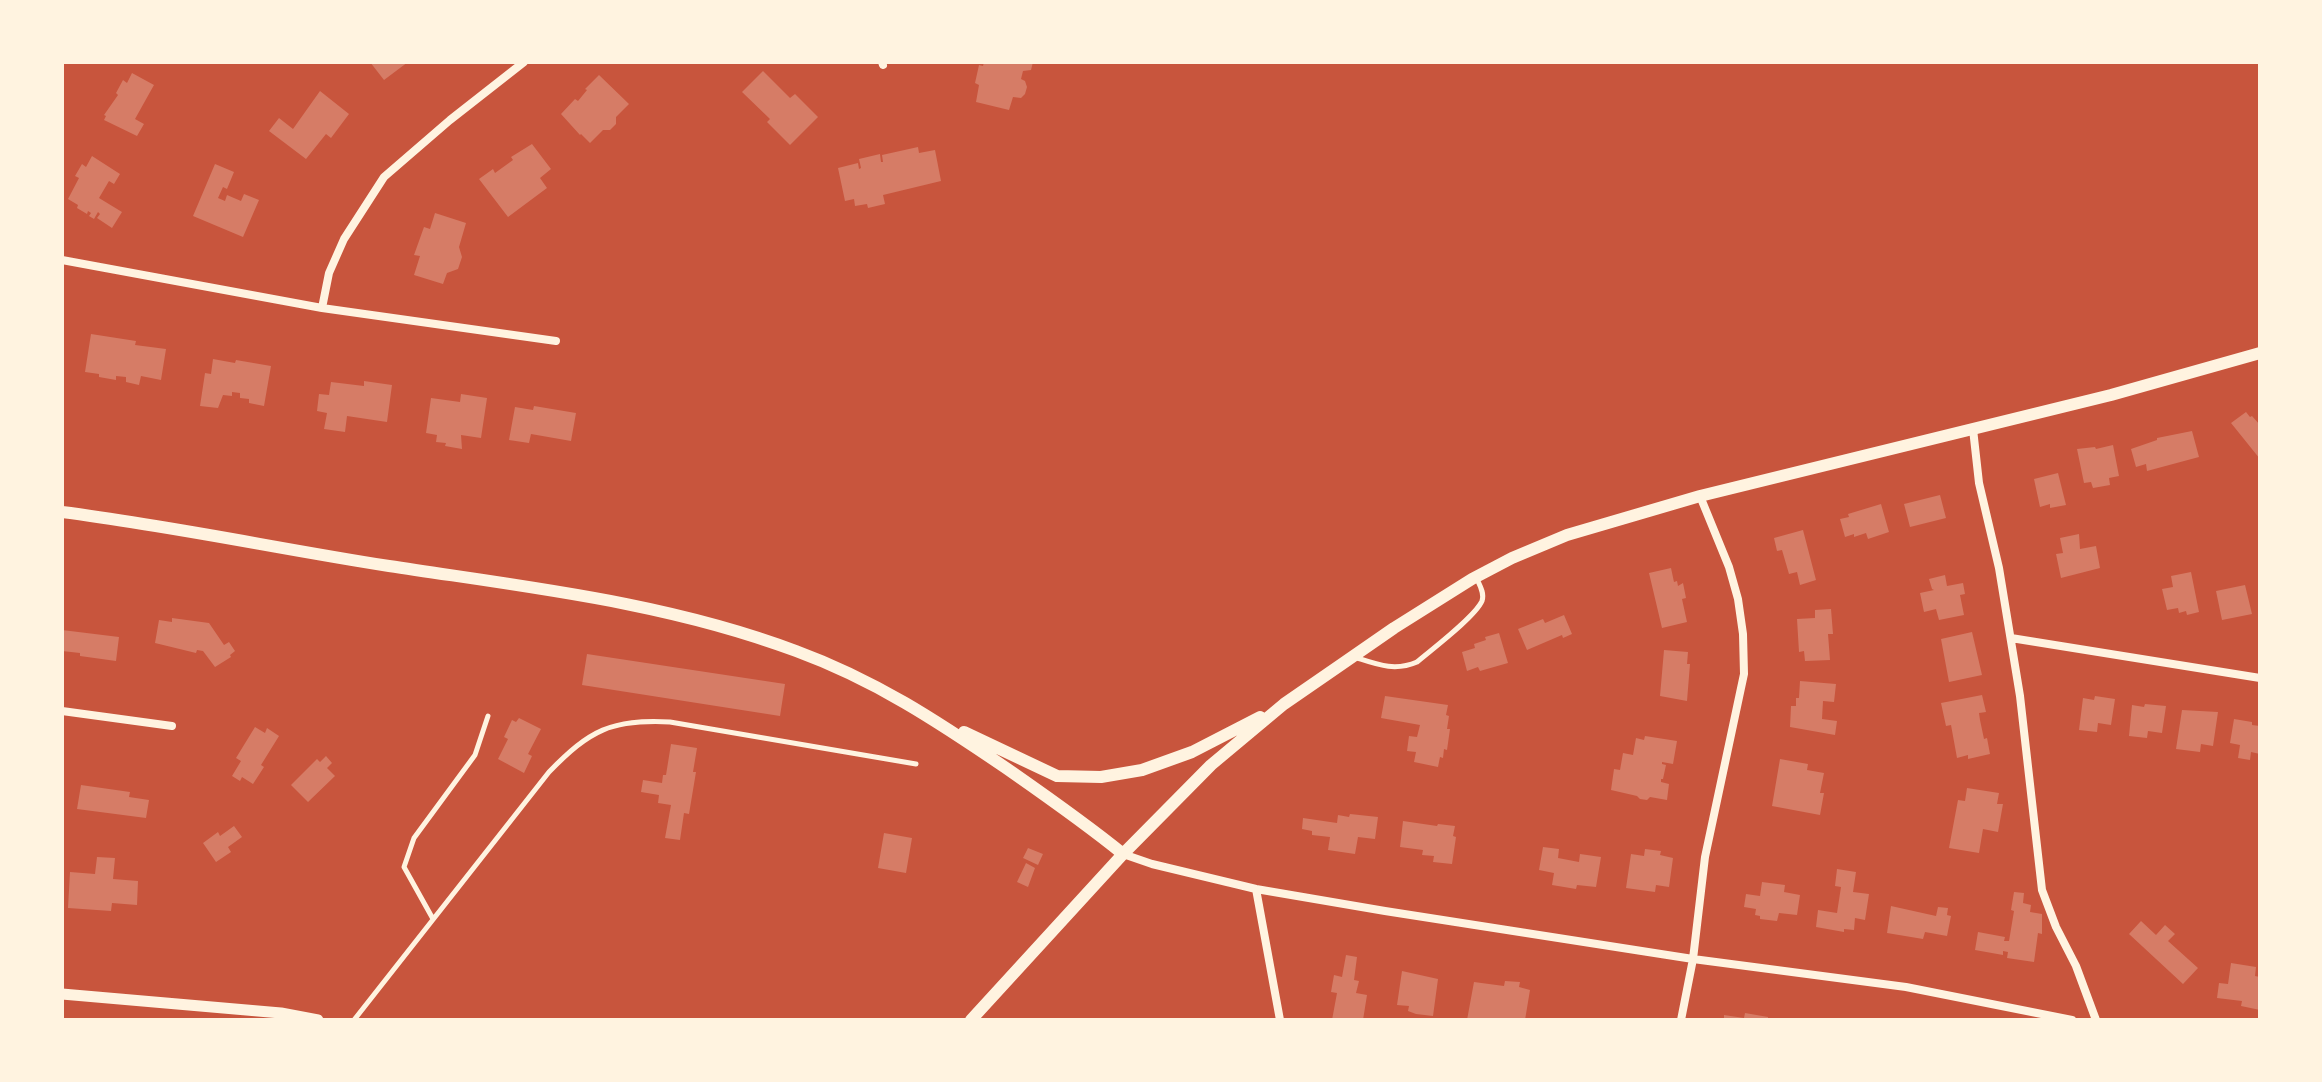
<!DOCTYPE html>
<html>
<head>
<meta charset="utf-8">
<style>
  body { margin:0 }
  #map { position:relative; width:2322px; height:1082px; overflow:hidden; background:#c8553d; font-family:Manrope,sans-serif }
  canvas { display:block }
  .frame { position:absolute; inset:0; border:64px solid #fff3e0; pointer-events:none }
</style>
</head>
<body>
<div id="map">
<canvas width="2322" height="1082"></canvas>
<div class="frame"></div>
</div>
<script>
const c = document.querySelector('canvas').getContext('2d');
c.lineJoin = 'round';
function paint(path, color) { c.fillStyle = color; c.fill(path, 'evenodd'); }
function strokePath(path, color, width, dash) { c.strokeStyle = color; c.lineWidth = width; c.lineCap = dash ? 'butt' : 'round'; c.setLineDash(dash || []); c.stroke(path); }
paint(new Path2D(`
  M370 62H408L384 80Z
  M984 62H1033L1031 70 1023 71 1021 79 1025 81 1027 87 1025 94 1021 98 1013 97 1009 110 976 102 979 85 975 83 979 65 983 66Z
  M763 71 790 98 795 94 818 117 790 145 767 122 770 119 742 92Z
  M132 73 154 85 135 119 144 124 137 136 104 120 106 116 104 115 118 95 116 93 123 80 127 83Z
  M599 75 629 104 616 117V124L610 130H603L590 143 581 134 580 135 561 114 575 99 578 101 587 90 585 89Z
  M320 91 349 114 331 138 326 134 306 159 269 131 279 118 293 129Z
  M532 144 551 169 540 178 547 188 508 217 479 179 493 169 495 173 513 160 511 157Z
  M918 147 919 153 935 150 941 181 883 195 885 204 868 208 867 204 855 206 854 199 845 201 838 168 858 163 859 169 861 168 859 159 880 154 881 162H883L882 155Z
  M92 156 120 174 114 184 109 181 99 198 122 212 112 228 97 218 100 214 98 212 94 219 89 216 91 213 88 211 87 214 77 208 78 205 68 199 79 178 75 176 82 164 86 167Z
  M215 164 234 172 227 189 223 187 218 198 225 201 227 195 241 201 244 194 259 200 243 237 193 216Z
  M435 213 466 223 459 247 462 257 458 269 447 273 443 284 414 275 420 256 414 255 424 227 430 229Z
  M91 334 136 341 135 345 166 349 161 380 141 376 139 385 126 382V377L116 376V380L99 377V374L85 372Z
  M213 359 235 363 236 360 271 366 264 406 249 403V399L240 398V393L232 392V396L223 395 218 408 200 406 205 373 211 374Z
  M364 381 392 385 387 422 347 416 345 432 324 429 327 413 317 411 319 394 329 395 331 382 364 386Z
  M461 394 487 398 481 438 461 435 462 449 445 446 446 443 436 442 437 435 426 433 431 398 460 402Z
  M534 406 576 413 571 441 531 434 529 443 509 440 515 407 533 410Z
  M2246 412 2250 417 2252 416 2260 425V459L2231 423Z
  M2192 431 2199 457 2147 471 2146 464 2136 467 2131 449 2157 440V438Z
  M2113 445 2119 476 2109 478 2110 485 2093 488 2091 482 2084 483 2077 449 2095 447 2096 449Z
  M2058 473 2066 505 2050 508V504L2040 507 2034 479Z
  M1940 495 1946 518 1910 527 1904 504Z
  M1881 504 1889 532 1868 539 1866 533 1854 537V534L1845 537 1840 519 1849 517 1848 514Z
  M1803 530 1816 580 1800 585 1797 572 1789 574 1782 550 1777 551 1774 538Z
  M2079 534 2080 549 2096 546 2100 568 2061 578 2056 554 2063 553 2060 538Z
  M1671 568 1674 582 1677 581 1678 586 1683 583 1686 598 1682 599 1687 622 1662 628 1649 573Z
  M2191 572 2199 612 2187 615 2186 611 2179 613 2178 608 2167 610 2162 589 2173 587 2171 576Z
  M1945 575 1947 586 1963 583 1965 594 1960 595 1964 615 1939 620 1936 609 1924 612 1920 593 1934 590 1932 589 1929 579Z
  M2245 585 2252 614 2222 620 2216 591Z
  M1831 609 1833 634H1828L1830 660 1805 661 1804 651 1799 652 1797 619 1815 618V610Z
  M1564 615 1572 634 1563 638 1562 635 1527 650 1518 629 1543 619 1545 623Z
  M172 618 209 623 224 645 229 642 235 651 230 655 231 657 215 667 203 651 197 650 196 653 155 643 159 620 172 622Z
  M62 630 119 637 116 661 80 656V653L62 651Z
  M1972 632 1982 675 1949 682 1941 639Z
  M1499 633 1508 663 1480 671 1478 667 1467 671 1462 652 1475 648 1474 644 1486 640 1485 637Z
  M1664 650 1688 652 1687 664H1690L1687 701 1660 696Z
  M587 654 785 684 780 716 582 685Z
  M1800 681 1836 684 1834 702 1823 701 1822 719 1837 721 1835 735 1790 727 1791 706H1796V698H1799Z
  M1982 695 1986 712 1979 713 1980 720 1984 739 1987 738 1990 754 1968 759V755L1957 758 1951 725 1946 726 1941 703Z
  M1385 696 1448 705 1446 715 1449 716 1447 729H1450L1447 750 1444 749 1443 758 1440 757 1438 767 1414 762 1416 752 1407 751 1409 736 1417 737 1420 725 1381 718Z
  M2095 696 2115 699 2111 725 2098 723 2097 732 2079 730 2083 698 2094 700Z
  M2145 704 2166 706 2162 733 2148 731 2147 738 2129 736 2132 705 2144 707Z
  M2182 710 2218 712 2213 746 2201 744 2200 752 2176 749Z
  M519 718 541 729 528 754 532 756 524 773 498 759 508 739 504 737 512 720 516 722Z
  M2234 719 2252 722V725L2260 726V754L2251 752 2250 760 2238 758 2240 745 2230 743Z
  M255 727 265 733 267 728 279 736 261 765 264 767 253 784 242 777 240 781 232 776 241 761 236 758Z
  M1645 736 1677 741 1673 764 1662 762V764L1666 765 1663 779H1661V782L1669 784 1667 800 1650 797 1647 800 1640 799 1637 796 1611 790 1614 769 1620 770 1623 753 1633 755 1636 738 1644 740Z
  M671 744 697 748 693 772H696L689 814 684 813 680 840 665 838 671 805 658 803 659 795 641 792 643 780 662 783 663 775H666Z
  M326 756 332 763 327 768 335 776 308 802 291 785 317 759 320 762Z
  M1780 759 1808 764 1807 770 1824 773 1820 793H1824L1820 815 1772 806Z
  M81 785 130 792 129 797 149 800 146 818 77 809Z
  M1967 788 1999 793 1997 804H2003L1998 832 1983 829 1979 853 1949 848 1958 800 1965 801Z
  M1350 814 1378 817 1375 839 1358 837 1355 854 1328 850 1330 837 1312 835V831L1302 829 1303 818 1337 823 1338 815 1349 817Z
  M1403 821 1437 826 1438 824 1455 826 1453 836 1456 837 1452 864 1433 862 1434 856 1422 855 1423 850 1400 847Z
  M234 826 242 837 228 847 231 852 216 862 203 843 218 832 220 836Z
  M884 833 912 838 906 873 878 868Z
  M1543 847 1559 849 1558 858 1579 862 1580 854 1601 857 1596 887 1577 885 1576 889 1552 885 1554 873 1539 870Z
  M1028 848 1043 854 1038 865 1023 858Z
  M1645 849 1661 851 1660 855 1673 858 1669 887 1656 885 1655 892 1626 888 1631 854 1644 856Z
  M97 857 115 858 113 879 138 881 137 905 112 903 111 911 68 908 70 872 95 874Z
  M1026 863 1035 868 1028 887 1017 882Z
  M1837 869 1856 872 1853 892 1869 894 1865 920 1855 918 1854 930 1844 929V932L1816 927 1818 910 1837 913 1841 887 1835 886Z
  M1762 882 1785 885 1784 892 1800 895 1797 915 1779 913 1777 921 1760 919V916L1755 915 1756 909 1744 907 1746 894 1760 896Z
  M2014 892 2024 893 2023 903 2031 905 2030 912 2042 914V934L2038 933 2034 962 2007 958 2008 952 2003 951V955L1975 950 1978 932 2005 937 2004 941H2009L2014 911 2011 910Z
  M1891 906 1936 916 1938 907 1948 908 1947 915 1951 916 1947 936 1925 932 1923 939 1887 933Z
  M2141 921 2156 935 2165 925 2175 934 2168 941 2198 968 2183 984 2129 934Z
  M1346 955 1357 957 1354 980 1359 981 1356 993 1367 995 1363 1020H1332L1337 993 1331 992 1334 975 1342 977Z
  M2231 963 2256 967 2255 976 2260 977V1010L2241 1006 2242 1001 2217 998 2219 983 2228 984Z
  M1402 971 1438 979 1433 1016 1416 1014 1408 1011 1409 1006 1397 1005Z
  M1505 981 1520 982 1519 987 1530 990 1525 1020 1499 1018 1498 1020H1467L1474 982 1504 986Z
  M1745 1013 1768 1017V1020H1724V1015L1744 1018Z`), '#d67c66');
strokePath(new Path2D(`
  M1354 657C1376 664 1394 672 1417 662 1431 650 1475 617 1482 601 1485 593 1479 584 1476 577
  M433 919 404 867 414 838 475 755 488 716
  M354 1020 549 772C590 730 611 719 670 722L916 764`), '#fff3e0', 5);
strokePath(new Path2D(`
  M882 62 883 65
  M62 260 322 308 556 341
  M322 308 329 273 344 239 384 177 450 120 524 62
  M1973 429 1979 483 1999 568 2020 696 2042 890 2056 927 2076 966 2096 1020
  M2011 638 2260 678
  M62 711 172 726
  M1123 854 1152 864 1256 889 1385 911 1693 959 1906 987 2072 1020
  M1256 889 1280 1020
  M1681 1020 1693 959 1705 857 1744 674 1743 634 1738 599 1729 567 1700 496`), '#fff3e0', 8);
strokePath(new Path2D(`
  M62 994 281 1013 318 1020`), '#fff3e0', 11);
strokePath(new Path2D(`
  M62 512C172 526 280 549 389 566 526 587 666 602 796 651 875 680 937 721 1006 768 1046 796 1085 823 1123 854
  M964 732 1057 776 1101 777 1142 770 1192 752 1260 717
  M971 1020 1123 854 1211 765 1284 704 1342 664 1394 628 1472 579 1512 558 1567 535 1700 496 2111 395 2260 353`), '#fff3e0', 12);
</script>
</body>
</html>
